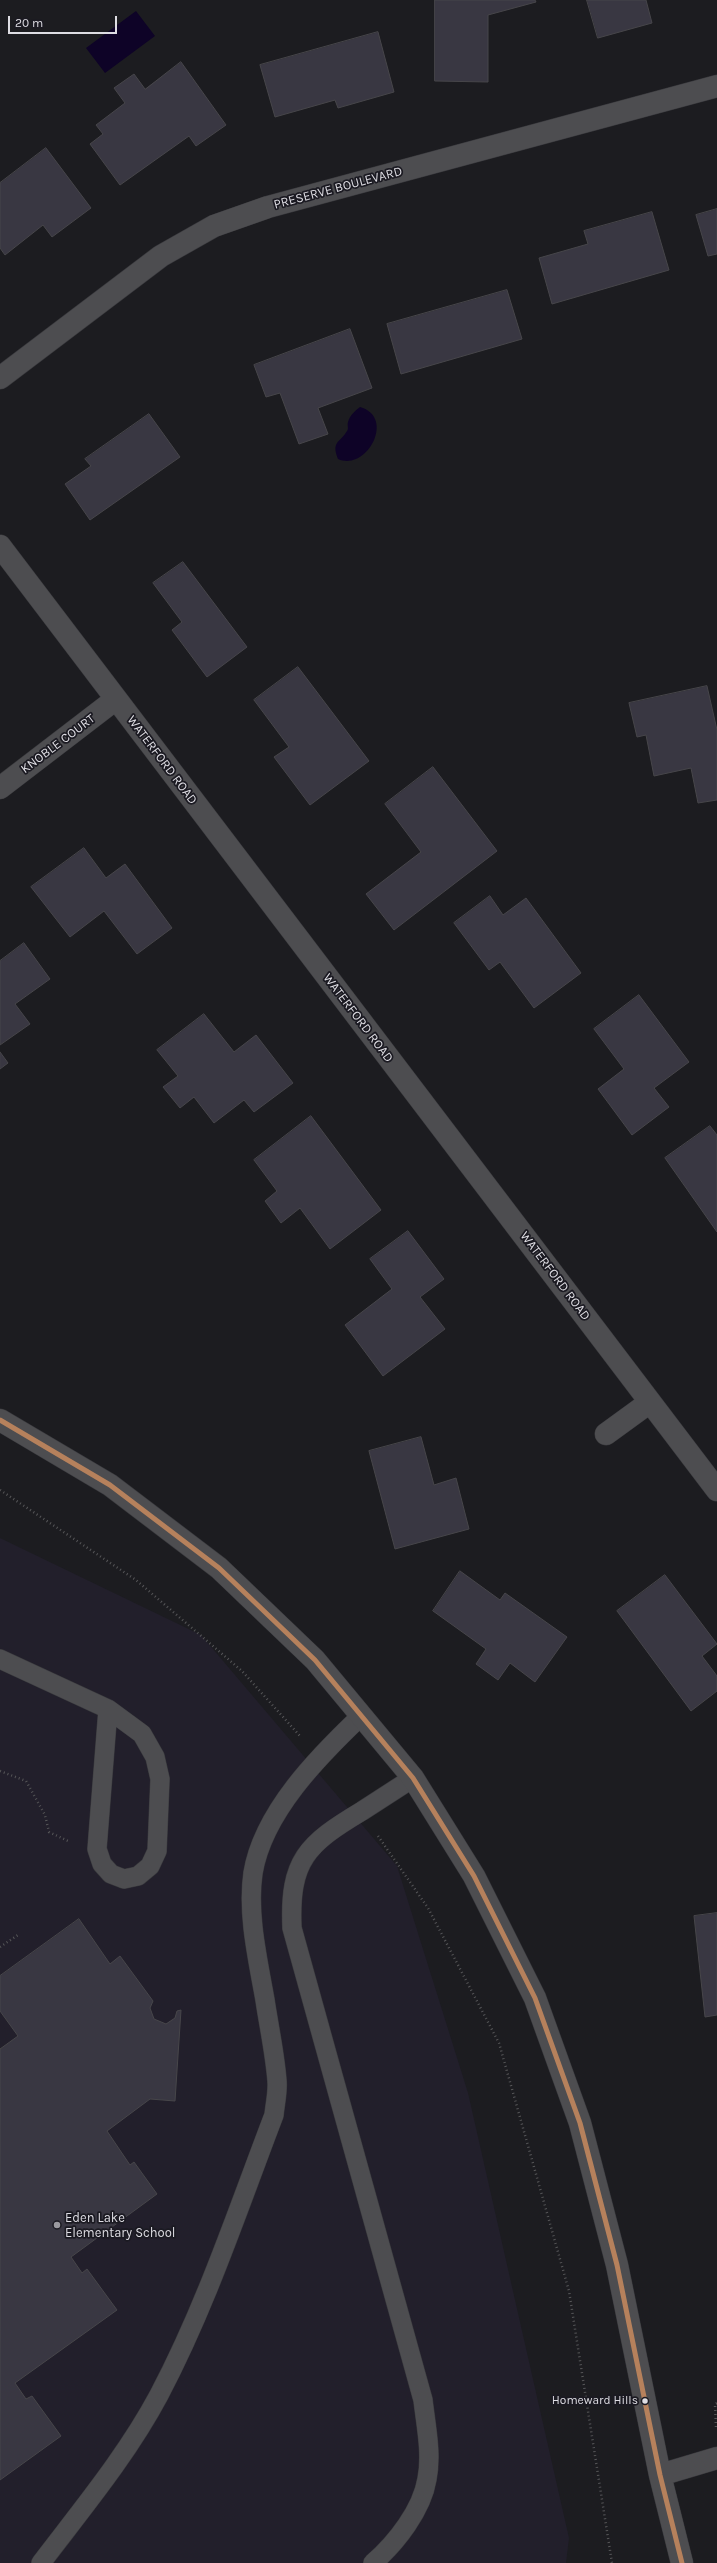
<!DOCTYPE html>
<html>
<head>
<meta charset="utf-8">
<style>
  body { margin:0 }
  #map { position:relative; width:717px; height:2563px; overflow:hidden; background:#1c1c20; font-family:Karla,sans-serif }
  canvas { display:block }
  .scale { position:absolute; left:8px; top:16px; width:109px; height:18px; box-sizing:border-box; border:2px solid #dedde3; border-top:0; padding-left:5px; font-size:12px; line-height:14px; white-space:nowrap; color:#dedde3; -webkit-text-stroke:3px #1b1a22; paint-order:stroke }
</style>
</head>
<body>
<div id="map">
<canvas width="717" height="2563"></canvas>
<div class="scale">20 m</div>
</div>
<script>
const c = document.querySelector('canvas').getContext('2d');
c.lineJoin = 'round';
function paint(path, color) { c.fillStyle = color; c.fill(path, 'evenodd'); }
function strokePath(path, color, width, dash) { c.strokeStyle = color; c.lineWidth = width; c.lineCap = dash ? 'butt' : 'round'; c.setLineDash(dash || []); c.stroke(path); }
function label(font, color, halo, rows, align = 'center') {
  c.font = font + ' Karla,sans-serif'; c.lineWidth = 3.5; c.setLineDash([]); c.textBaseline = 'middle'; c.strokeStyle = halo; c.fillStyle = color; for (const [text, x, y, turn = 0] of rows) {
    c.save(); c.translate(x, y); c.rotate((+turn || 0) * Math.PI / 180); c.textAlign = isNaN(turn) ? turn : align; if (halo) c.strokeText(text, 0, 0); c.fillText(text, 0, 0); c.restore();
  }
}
paint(new Path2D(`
  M0 1538 201 1635 397 1866 468 2093 569 2538 566 2563H0Z`), '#221f2b');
paint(new Path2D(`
  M136 11 155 36 105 73 86 48Z
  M360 407C396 417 367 472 338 459 331 441 340 443 347 431 349 429 347 425 348 422 350 415 355 411 360 407Z`), '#0e0327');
const building = new Path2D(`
  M435 0H535L536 2 488 15V82L435 81Z
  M587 0H646L652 23 598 38Z
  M378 32 394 92 338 108 335 100 275 117 260 65Z
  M181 62 226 125 196 146 189 136 120 185 90 144 103 134 96 125 125 103 114 88 134 74 145 89Z
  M46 148 91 208 52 237 43 225 5 255 0 248V183Z
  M717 209V254L708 256 696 215Z
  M652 212 669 270 552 304 539 258 588 244 584 231Z
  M507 290 522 339 401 374 387 324Z
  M350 329 372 388 318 408 328 434 299 444 280 393 266 397 254 365Z
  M149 414 180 457 90 520 65 484 91 466 85 459Z
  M183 562 247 647 207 677 172 630 182 622 153 583Z
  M298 667 369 761 310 805 274 757 289 747 254 700Z
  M707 686 717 730V800L698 803 691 768 654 776 646 735 637 737 629 703Z
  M433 767 497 851 394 930 366 894 421 852 385 804Z
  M84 848 106 878 125 864 172 928 137 954 104 911 70 937 31 887Z
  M490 896 503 915 526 898 581 973 534 1008 500 962 489 970 454 923Z
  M24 943 50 979 15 1004 30 1024 0 1045V961Z
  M639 995 689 1062 654 1088 669 1107 632 1135 598 1089 624 1069 594 1029Z
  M204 1014 234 1052 256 1035 293 1083 254 1112 244 1100 214 1123 194 1097 180 1108 163 1087 178 1076 157 1050Z
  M0 1052 8 1063 0 1069Z
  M311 1116 381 1210 330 1249 300 1208 281 1223 265 1201 277 1191 254 1160Z
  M710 1126 717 1135V1232L665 1158Z
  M408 1231 444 1279 420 1297 445 1329 383 1376 345 1325 392 1289 370 1259Z
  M421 1437 434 1485 456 1478 469 1529 395 1549 369 1451Z
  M460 1571 500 1600 505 1593 567 1637 535 1682 510 1663 498 1680 476 1664 486 1649 433 1611Z
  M665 1575 717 1644 702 1656 717 1676V1691L691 1711 617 1611Z
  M717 1913V2015L705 2017 694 1916Z
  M79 1919 110 1964 120 1956 153 2001 150 2008 154 2019 166 2024 175 2018 177 2011 181 2010 175 2101 150 2099 107 2131 130 2165 134 2162 157 2194 71 2257 82 2273 87 2269 117 2310 15 2383 26 2399 32 2396 61 2436 0 2480V2049L18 2036 0 2011V1976Z`);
paint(building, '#393742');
strokePath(building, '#47464a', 1);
const service = new Path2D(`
  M0 1659 108 1709 142 1734 155 1757 160 1779 157 1851 150 1866 138 1876 124 1879 111 1874 102 1864 97 1849 108 1709
  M41 2563C82 2509 127 2455 159 2395 206 2306 238 2209 274 2115 275 2104 278 2092 277 2081 275 2054 269 2027 265 2000 258 1960 247 1914 253 1873 263 1812 319 1756 361 1716
  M373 2563C396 2543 422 2510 427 2479 432 2454 426 2426 423 2400L292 1928C289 1860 307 1844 362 1811 379 1800 396 1789 413 1778`);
const minor = new Path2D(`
  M0 378 161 256 214 226 268 207 717 86
  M0 546 717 1490
  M0 788 116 699
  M606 1434 650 1402`);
const tertiary = new Path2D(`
  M0 1420 110 1485 219 1568 315 1660 413 1778 474 1876 535 1998 580 2123 617 2265 660 2475 682 2563
  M660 2475 717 2458`);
strokePath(service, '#39393d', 20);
strokePath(minor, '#39393d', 23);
strokePath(tertiary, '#39393d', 23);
strokePath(new Path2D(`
  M0 1490 136 1580 242 1671 300 1736
  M0 1771 26 1781 45 1815 49 1832 68 1841
  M378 1836 428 1908 499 2043 569 2291 612 2563
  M0 1947 18 1935
  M716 2427 715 2404 717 2403`), '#565658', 2.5, [1, 3]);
strokePath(service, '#4d4d50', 19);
strokePath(minor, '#4d4d50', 22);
strokePath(tertiary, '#4d4d50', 22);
strokePath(new Path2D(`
  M0 1420 110 1485 219 1568 315 1660 413 1778 474 1876 535 1998 580 2123 617 2265 660 2475 682 2563`), '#b6815c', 5);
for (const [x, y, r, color] of [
  [57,2225,4,"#9a999f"],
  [645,2401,3.5,"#dedde3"]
]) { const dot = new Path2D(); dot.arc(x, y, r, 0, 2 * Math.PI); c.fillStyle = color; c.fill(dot); strokePath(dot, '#1b1a22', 1.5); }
label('12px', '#dedde3', '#1b1a22', [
  ["Homeward Hills",638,2401]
], 'right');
label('13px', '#dedde3', '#1b1a22', [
  ["PRESERVE BOULEVARD",338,188,-15],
  ["KNOBLE COURT",58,744,-37],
  ["WATERFORD ROAD",162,760,53],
  ["WATERFORD ROAD",358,1018,53],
  ["WATERFORD ROAD",555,1276,53]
]);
label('13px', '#dedde3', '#1b1a22', [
  ["Eden Lake",65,2218],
  ["Elementary School",65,2233]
], 'left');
</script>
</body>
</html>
